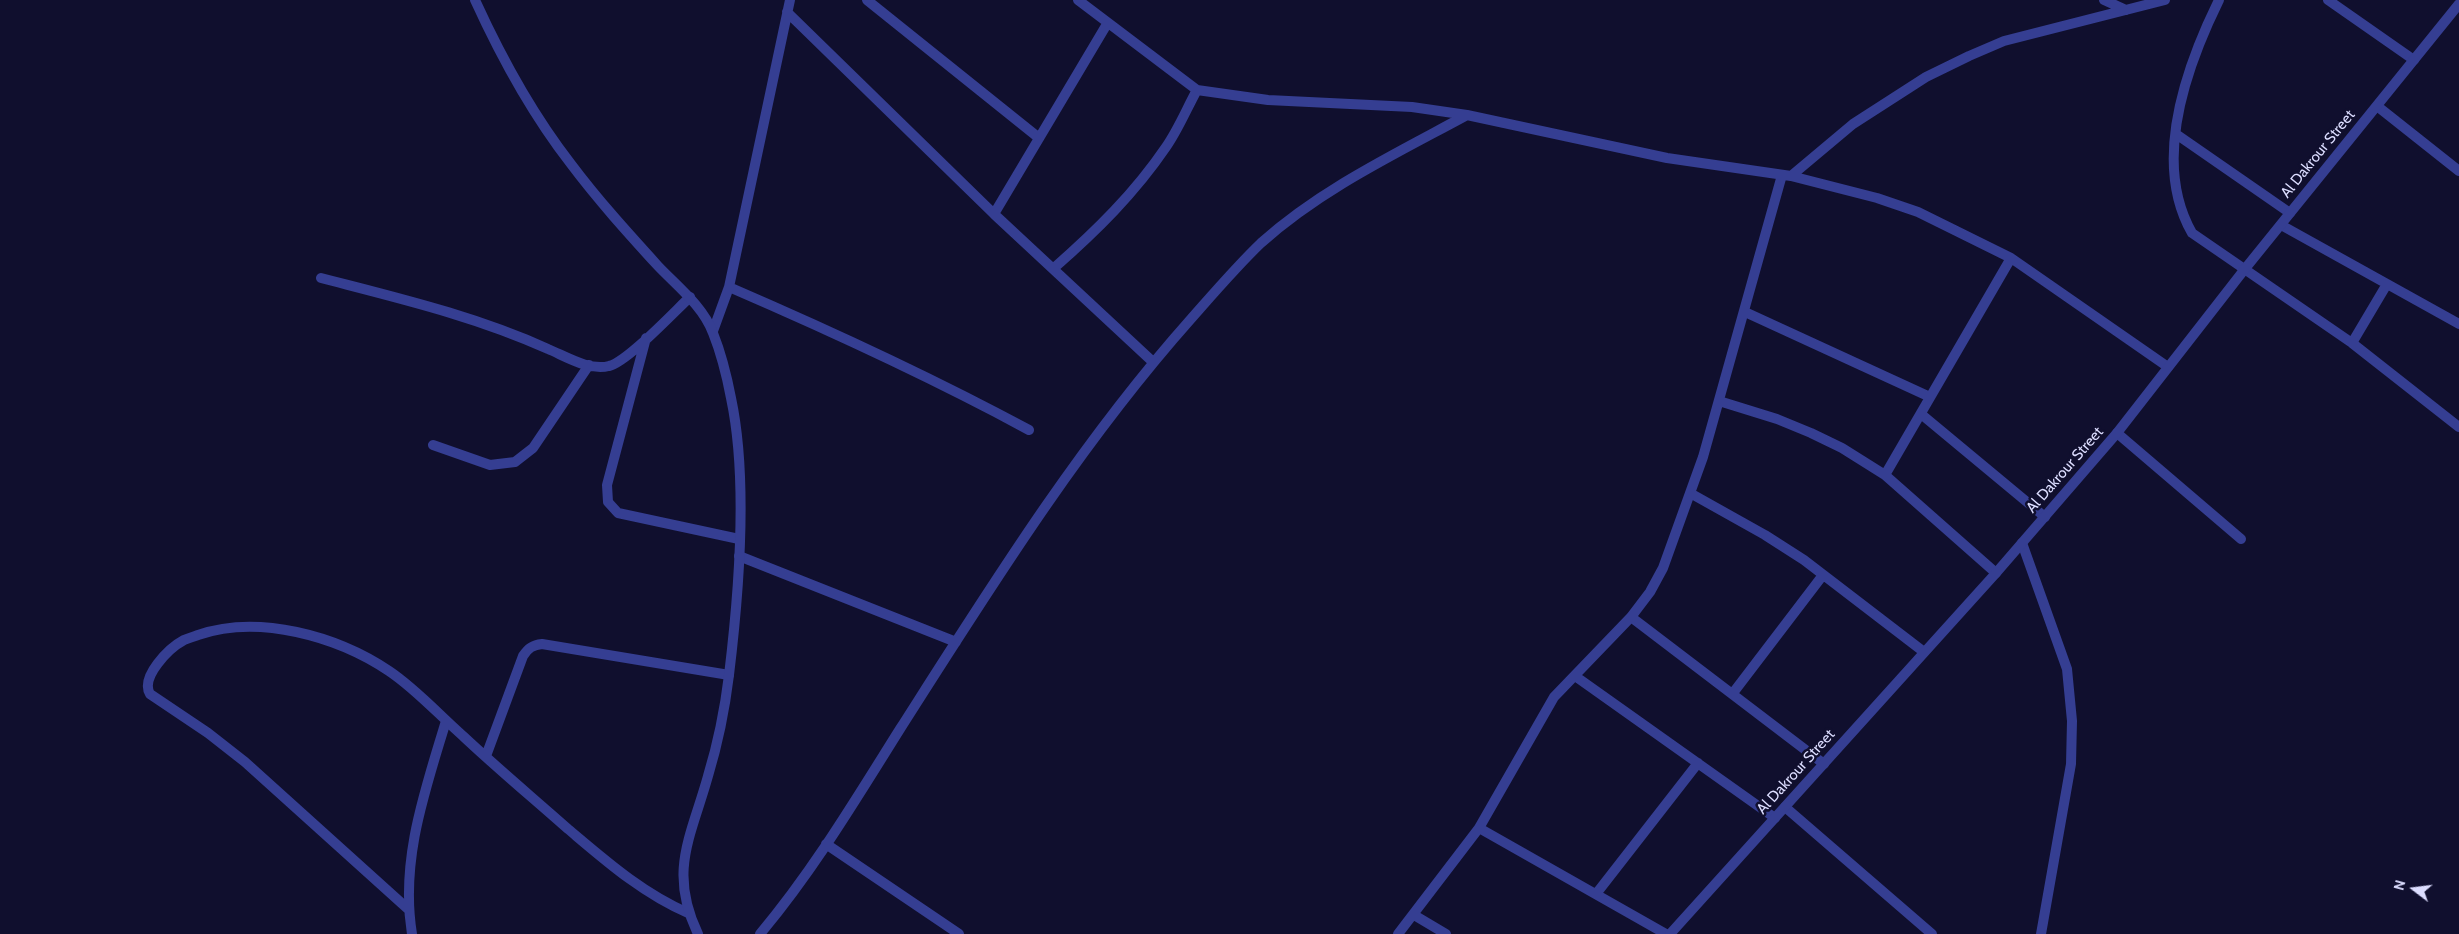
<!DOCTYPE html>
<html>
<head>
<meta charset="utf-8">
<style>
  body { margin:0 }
  #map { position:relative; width:2459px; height:934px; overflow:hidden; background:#100f2e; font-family:Cabin,sans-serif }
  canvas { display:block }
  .north { position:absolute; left:2389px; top:864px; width:50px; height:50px; -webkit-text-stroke:4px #100f2e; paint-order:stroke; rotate:285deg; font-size:14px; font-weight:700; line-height:20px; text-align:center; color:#dcddff }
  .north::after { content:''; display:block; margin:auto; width:18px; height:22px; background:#dcddff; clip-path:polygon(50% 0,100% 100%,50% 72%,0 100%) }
</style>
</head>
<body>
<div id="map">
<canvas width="2459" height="934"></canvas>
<div class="north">N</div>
</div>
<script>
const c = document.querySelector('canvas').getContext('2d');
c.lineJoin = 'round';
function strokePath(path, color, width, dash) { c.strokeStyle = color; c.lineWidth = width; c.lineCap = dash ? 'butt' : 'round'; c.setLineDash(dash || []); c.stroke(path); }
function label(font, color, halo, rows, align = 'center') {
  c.font = font + ' Cabin,sans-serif'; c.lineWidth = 5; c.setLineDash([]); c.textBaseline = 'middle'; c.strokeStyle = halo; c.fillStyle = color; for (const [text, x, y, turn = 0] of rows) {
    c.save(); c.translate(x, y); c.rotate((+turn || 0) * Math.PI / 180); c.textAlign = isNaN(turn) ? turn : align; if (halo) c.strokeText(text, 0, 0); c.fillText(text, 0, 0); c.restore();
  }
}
strokePath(new Path2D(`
  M867 0 1039 138
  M1078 0 1197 90 1268 100 1412 107 1467 115 1667 158 1791 176 1877 198 1918 212 2011 258 2168 367
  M2104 0 2126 10
  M2219 0C2186 67 2152 163 2192 233L2352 343 2459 427
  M2328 0 2414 60
  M787 12 994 214 1153 362
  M2377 106 2459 171
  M2176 134 2290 213
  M1791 176 1853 124 1926 77 1969 56 2004 41 2165 0
  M994 214 1107 24
  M2281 225 2459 324
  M1054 268C1096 231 1134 194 1166 147 1178 130 1187 108 1197 90
  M321 278C398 298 475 316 548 349 567 357 589 371 609 366 627 362 674 312 690 297
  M729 287C831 331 931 377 1029 430
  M1745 312 1930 397
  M713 331 729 287 790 0
  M646 338 607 485 608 502 618 513 739 539
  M2352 343 2387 284
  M1719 401 1777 419 1811 433 1842 448 1885 475 1996 573
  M1921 414 2045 517
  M2117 433 2241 539
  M433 445 490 465 515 462 533 448 589 365
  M1885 475 2011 258
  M1690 493 1765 535 1804 560 1924 652
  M2022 543 2067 669 2072 721 2071 764 2041 934
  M739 556 956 642
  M1631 617 1824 764
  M1575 676 1775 818
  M1733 693 1823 575
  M486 756 523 656C528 648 533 645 542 644L729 675
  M1785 807 1932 934
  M1479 828 1666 934
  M826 844 959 934
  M1596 894 1698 763
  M408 909 245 762 208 733 150 694C140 677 169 648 184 640 188 638 193 637 198 635 258 614 337 636 389 671 416 689 439 715 463 736 497 768 533 798 568 829 606 861 642 893 688 913
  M1414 915 1446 934
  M412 934C400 860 425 791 446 721
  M760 934C813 871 856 799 900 729 990 588 1079 445 1190 320 1213 294 1236 267 1261 243 1321 189 1397 153 1467 115
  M1398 934 1479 828 1554 697 1631 617 1650 592 1663 568 1703 457 1782 175`), '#353e92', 10);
strokePath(new Path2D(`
  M475 0C501 57 532 114 571 164 598 200 628 233 658 266 677 286 703 306 713 333 721 353 727 377 731 398 748 478 739 593 729 675 725 708 718 743 708 776 691 837 668 871 698 934
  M1670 934 1996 573 2117 433 2244 270 2459 4`), '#353e92', 10);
label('15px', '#dcddff', '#100f2e', [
  ["Al Dakrour Street",2318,154,-51],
  ["Al Dakrour Street",2065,470,-49],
  ["Al Dakrour Street",1796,772,-48]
]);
</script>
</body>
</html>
